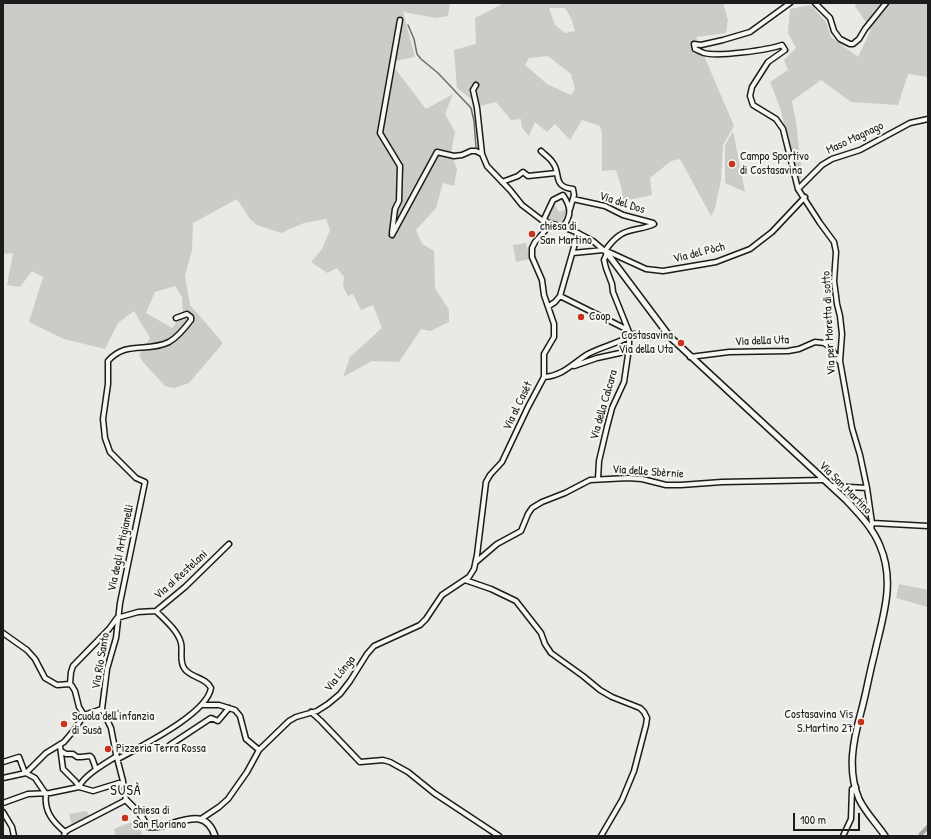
<!DOCTYPE html>
<html>
<head>
<meta charset="utf-8">
<style>
  body { margin:0 }
  #map { position:relative; width:931px; height:839px; overflow:hidden; background:#e9e9e5; font-family:"Patrick Hand",sans-serif }
  canvas { display:block }
  .frame { position:absolute; inset:0; border:4px solid #1c1c1c; pointer-events:none }
  .scale { position:absolute; left:793px; top:813px; width:67px; height:18px; box-sizing:border-box; border:2px solid #1c1c1c; border-top:0; padding-left:5px; font-size:12px; line-height:14px; white-space:nowrap; color:#1c1c1c; -webkit-text-stroke:3px #f6f6f2; paint-order:stroke }
</style>
</head>
<body>
<div id="map">
<canvas width="931" height="839"></canvas>
<div class="frame"></div>
<div class="scale">100 m</div>
</div>
<script>
const c = document.querySelector('canvas').getContext('2d');
c.lineJoin = 'round';
function paint(path, color) { c.fillStyle = color; c.fill(path, 'evenodd'); }
function strokePath(path, color, width, dash) { c.strokeStyle = color; c.lineWidth = width; c.lineCap = dash ? 'butt' : 'round'; c.setLineDash(dash || []); c.stroke(path); }
function label(font, color, halo, rows, align = 'center') {
  c.font = font + ' "Patrick Hand",sans-serif'; c.lineWidth = 4; c.setLineDash([]); c.textBaseline = 'middle'; c.strokeStyle = halo; c.fillStyle = color; for (const [text, x, y, turn = 0] of rows) {
    c.save(); c.translate(x, y); c.rotate((+turn || 0) * Math.PI / 180); c.textAlign = isNaN(turn) ? turn : align; if (halo) c.strokeText(text, 0, 0); c.fillText(text, 0, 0); c.restore();
  }
}
paint(new Path2D(`
  M3 3H450L448 16 436 18 403 12 415 57 390 62 426 109 453 94 445 114 455 132 451 153 457 169 454 186 443 183 436 208 416 230 422 244 434 251 435 288 449 310V322L430 331 421 329 399 362 372 361 343 377 350 357 382 328 373 305 361 310 353 294 348 296 343 286 344 277 337 268 327 273 311 262 322 249 330 230 326 219 304 223 281 233 257 225 250 219 237 199 193 223 192 250 185 276 190 305 223 343 189 383 174 388 165 386 143 362 139 355 150 338 134 311 118 323 105 349 64 339 29 322 43 277 32 271 20 287 7 285 13 253 3 254ZM175 286 182 297 183 313 172 328 146 313 155 292Z
  M504 3H723L728 20 726 33 696 37 734 126 723 145 721 180 715 208 711 216 680 159 671 161 650 178 652 195 623 201 621 186 616 170 602 171V133L600 126 582 120 570 140 555 124 547 132 535 122 529 136 522 128 521 119 511 120 496 102 480 106 457 88 454 50 476 44 475 18ZM549 8H565L571 18 575 31 565 33 555 25ZM548 56 571 74 575 89 571 95 547 84 525 65 529 58Z
  M856 3H928V77L908 74 898 105 851 102 821 80 792 101 796 122 802 174 799 183 780 108 770 82 788 70 784 60 796 48 788 33 790 9 811 5 826 22 831 37 858 57 871 30 855 6Z
  M733 131 745 192 725 183V145Z
  M553 202 559 212 569 208 565 224 545 218Z
  M526 243 530 259 516 262 513 245Z
  M899 584 928 590V607L896 598Z
  M87 811 89 817 72 826 69 814Z
  M137 820 142 833 140 836H116L114 829Z`), '#cbcbc7');
strokePath(new Path2D(`
  M408 25 414 39 417 54 421 59 438 73 471 108 474 121 476 147`), '#6d6d6c', 1.5);
strokePath(new Path2D(`
  M921 834 928 827`), '#a3a3a1', 4.5);
const minor = new Path2D(`
  M790 3 750 32 723 40 701 45 694 44 695 49C698 50 701 52 704 53 718 57 768 50 782 45L785 50 768 62 752 87 750 96 753 105 776 119 783 129 798 189 820 223 834 242 836 252 834 281 837 304 840 316 842 334 840 361 852 428 860 455 867 488 872 523 871 530
  M815 3 830 18 834 31 840 39 850 44H853L859 39 865 29 886 3
  M476 85 473 90 477 108 482 154
  M541 151C545 155 550 158 553 163 561 173 552 187 573 189L574 195 570 209
  M502 182 518 176 523 172 528 176 556 173
  M798 189 822 165 832 159 860 150 910 123 928 119
  M573 199 605 206 623 215 653 223 654 224C643 230 630 228 620 235 614 239 609 245 605 251L611 253 646 269 663 271 716 262 750 249 772 232 805 197
  M543 221 553 200 563 195C571 207 572 215 563 227
  M392 233 395 209 399 201 400 166 380 133 400 20
  M392 235 437 152 454 156 462 155 471 151H476L482 154 487 166 510 190 522 205 543 221 563 227 578 233 593 241 607 253 604 260 606 268 612 284 613 292 629 332V348L624 382 612 408 607 427 599 461 598 479
  M573 253 603 250
  M560 296 624 328 629 332
  M549 306 555 302 560 296 578 233
  M690 357 729 352 788 351 799 349 815 342 824 343 831 348 839 361
  M574 366 597 358 620 353 628 348
  M544 377C563 376 573 363 588 354 603 346 620 343 634 334L646 337H670
  M831 486 867 488
  M872 523 928 526
  M476 562 497 544 521 531 528 514 532 508 542 502 565 493 590 480 628 478 642 479 666 485H681L722 482 824 480
  M465 580 491 589 516 601 541 633 545 644 551 653 583 676 600 690 612 697 640 708 644 712 647 718 646 725 634 771 622 800 601 836
  M3 633 27 650 35 659 45 678 57 685 70 684 72 686 75 691 79 707 84 715 102 709
  M70 684 71 672 73 666 109 629 117 618 138 612 156 611 185 587 229 544
  M202 705H219L235 710 240 716 246 739 259 750
  M311 712 321 721 360 762 383 760 390 762 408 772 434 793 499 836
  M170 745 211 718 218 721 229 708
  M60 746 63 769 76 782 79 787
  M61 751 66 754H73L77 757H81L90 756 92 758 96 769
  M118 759C141 746 207 714 211 688 206 677 190 678 184 668 179 660 183 651 181 643 178 631 165 620 156 611
  M3 762 19 757 25 773
  M26 773 35 778 46 794
  M3 778 26 773 46 753 64 742 75 729 84 715
  M79 787C84 775 106 763 117 756
  M46 794C44 811 52 821 65 832
  M3 803 28 794 50 793 79 787 93 791 119 783 123 784
  M3 812 12 827 14 836
  M201 819 219 807 228 799 247 772 259 750 289 721 296 717 317 711 328 704 340 694 350 681 367 654 374 646 420 625 426 619 442 595 469 577 474 569 477 555 486 482 490 475 502 462 528 407 544 377V354L554 337V324L544 295 542 280 532 257V248L535 242 551 224
  M64 836 65 832 68 830 126 800 123 784V781L116 754 111 728 102 709 107 669 116 638 120 603 145 482 136 478 110 452 105 438 103 419 108 384V361C126 340 147 353 169 342 178 337 185 328 191 320V317L187 314 176 318
  M843 836 851 819 852 789 856 787`);
const tertiary = new Path2D(`
  M607 253 670 337 846 500C859 514 873 528 880 546 896 583 882 619 874 656 869 675 866 694 861 712 853 741 847 770 859 799 865 812 877 824 885 836
  M126 800 140 814 147 826C171 832 203 800 215 836`);
strokePath(minor, '#1c1c1c', 7);
strokePath(tertiary, '#1c1c1c', 8);
strokePath(minor, '#f6f6f2', 4);
strokePath(tertiary, '#f6f6f2', 5);
for (const [x, y, r, color] of [
  [732,164,4,"#c8321e"],
  [532,234,4,"#c8321e"],
  [581,317,4,"#c8321e"],
  [681,343,4,"#c8321e"],
  [861,722,4,"#c8321e"],
  [64,724,4,"#c8321e"],
  [108,749,4,"#c8321e"],
  [125,818,4,"#c8321e"]
]) { const dot = new Path2D(); dot.arc(x, y, r, 0, 2 * Math.PI); c.fillStyle = color; c.fill(dot); strokePath(dot, '#f6f6f2', 1.5); }
label('12px', '#1c1c1c', '#f6f6f2', [
  ["Maso Magnago",855,138,-25],
  ["Via del Dos",622,203,18],
  ["Via del Pòch",699,253,-14],
  ["Via per Moretta di sotto",829,323,-93],
  ["Via della Uta",762,341,-2],
  ["Via della Calcara",604,405,-74],
  ["Via al Casét",518,406,-64],
  ["Via delle Sbèrnie",648,472,4],
  ["Via San Martino",845,488,45],
  ["Via degli Artigianelli",121,548,-78],
  ["Via ai Restelani",181,575,-42],
  ["Via Rio Santo",101,661,-80],
  ["Via Lónga",340,674,-52]
]);
label('12px', '#1c1c1c', '#f6f6f2', [
  ["Campo Sportivo",740,157],
  ["di Costasavina",740,171],
  ["chiesa di",540,227],
  ["San Martino",540,241],
  ["Coop",589,317],
  ["Costasavina",673,336,"right"],
  ["Via della Uta",673,350,"right"],
  ["Costasavina Vis",853,715,"right"],
  ["S.Martino 27",853,729,"right"],
  ["Scuola dell'infanzia",72,717],
  ["di Susà",72,731],
  ["Pizzeria Terra Rossa",116,749],
  ["chiesa di",133,811],
  ["San Floriano",133,825]
], 'left');
c.letterSpacing = '1px';
label('14px', '#1c1c1c', '#f6f6f2', [
  ["SUSÀ",126,791]
]);
c.letterSpacing = '0px';
</script>
</body>
</html>
